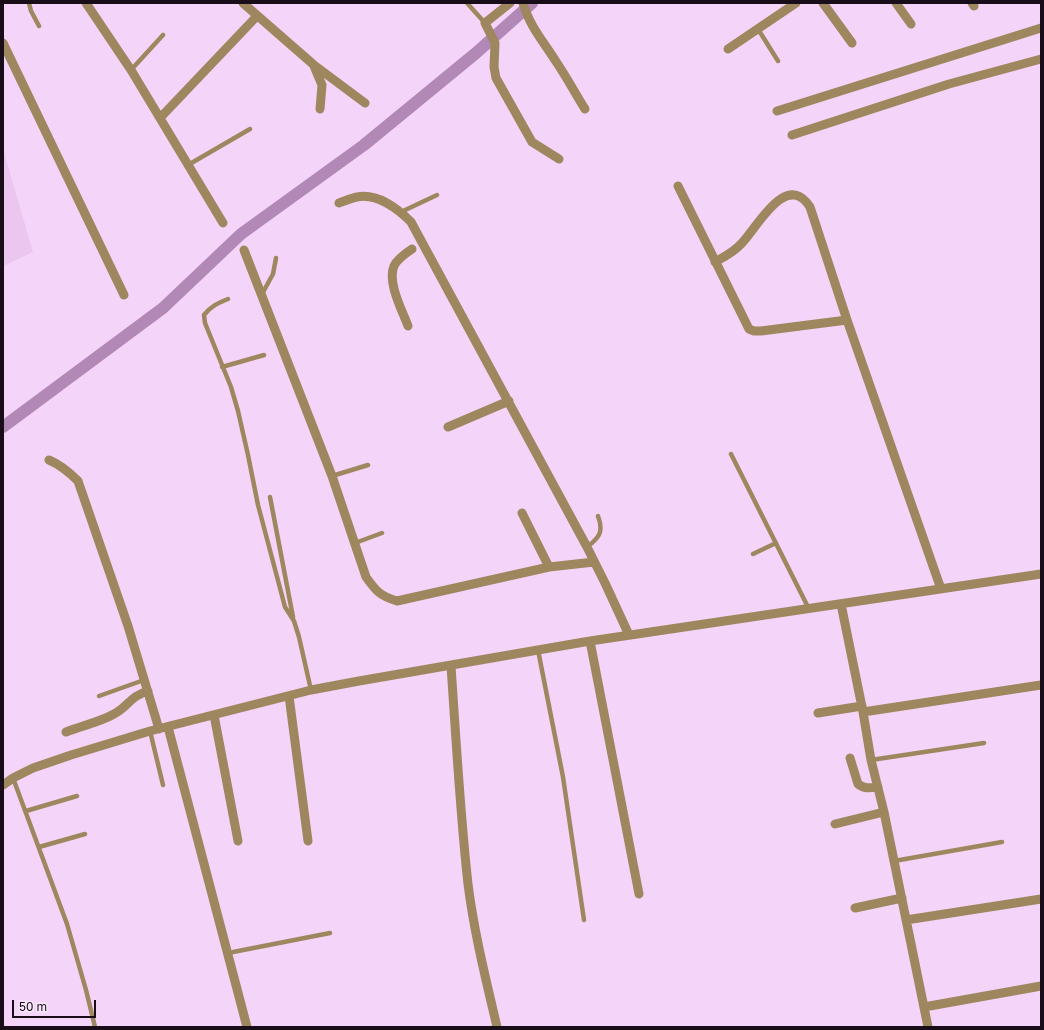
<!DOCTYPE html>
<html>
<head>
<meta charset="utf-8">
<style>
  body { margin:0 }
  #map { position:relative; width:1044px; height:1030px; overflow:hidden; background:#f4d4f8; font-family:"Golos Text",sans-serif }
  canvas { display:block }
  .frame { position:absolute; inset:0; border:4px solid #180d19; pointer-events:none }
  .scale { position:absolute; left:12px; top:1000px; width:84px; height:18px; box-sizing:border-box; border:2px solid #180d19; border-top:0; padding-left:5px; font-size:12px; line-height:14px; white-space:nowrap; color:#180d19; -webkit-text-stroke:3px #fae7fc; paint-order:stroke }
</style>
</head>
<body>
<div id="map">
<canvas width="1044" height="1030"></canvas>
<div class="frame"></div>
<div class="scale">50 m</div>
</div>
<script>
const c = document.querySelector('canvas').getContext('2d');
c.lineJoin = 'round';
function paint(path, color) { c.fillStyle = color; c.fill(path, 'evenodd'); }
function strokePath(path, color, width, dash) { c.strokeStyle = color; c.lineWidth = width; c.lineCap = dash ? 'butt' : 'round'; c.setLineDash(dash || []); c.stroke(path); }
paint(new Path2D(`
  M3 149 33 252 3 266Z`), '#ebc7f0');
strokePath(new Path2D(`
  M3 427 163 308 241 234 364 145 476 53 532 3`), '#b188b6', 12);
strokePath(new Path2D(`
  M29 3 31 11 39 26
  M467 3 485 23
  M758 29 778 61
  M131 70 163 35
  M188 165 250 129
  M401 212 437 195
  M262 294 273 274 276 258
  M228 299C218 303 211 306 204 315L205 323 231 387 238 411 248 455 258 505 285 607 294 621 299 637 311 690
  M222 367 264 355
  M731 454 809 609
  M332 476 368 465
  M270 497 293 617
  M355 543 382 533
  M587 547C599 538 604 532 598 516
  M753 554 776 543
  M538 650 563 777 584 920
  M99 696 144 680
  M150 731 163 785
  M871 760 984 743
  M13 778 67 924 86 990 95 1027
  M26 811 77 796
  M39 847 85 834
  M894 861 1002 842
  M228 953 330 933`), '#9e875e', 4.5);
strokePath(new Path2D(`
  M86 3 131 70 223 223
  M243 3 314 65 365 103
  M510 3 485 23 495 43 494 67 496 78 532 142 559 159
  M523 3C529 25 543 41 555 60 566 76 575 93 585 109
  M823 3 852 43
  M896 3 911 24
  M972 3 974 6
  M3 43 124 295
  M728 49 796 3
  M314 66 322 85 320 109
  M777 111 1041 28
  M160 118 257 16
  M792 135 949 84 1041 59
  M678 186 749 329 754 331H761L847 320 941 589
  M339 203C345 201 351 198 357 197 377 193 398 209 411 222L587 547 605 583 629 635
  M244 250 332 476 366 577C376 591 380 596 397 601L549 567 594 562
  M715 262C724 257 734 252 741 244 757 228 786 170 810 207L847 320
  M408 326C402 310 387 282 394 266 397 259 406 253 412 249
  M448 427 509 401
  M49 460C61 465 69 472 78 481L128 626 159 729
  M522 513 549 567
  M841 604 863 712 871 760 884 812 928 1027
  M590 641 639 894
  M451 666C456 738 460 812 468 884 474 932 486 980 497 1027
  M289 696 308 841
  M863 712 1041 685
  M818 713 862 706
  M214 715 238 841
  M168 727 247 1027
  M66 732C81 726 100 722 114 714 128 707 130 696 148 691
  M850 758 858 784C864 789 870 788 878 787
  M3 785 13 778 33 768 71 755 150 731 311 690 359 681 590 641 1041 574
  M835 824 884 812
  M855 908 902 898
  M906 920 1041 899
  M924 1007 1041 986`), '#9e875e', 9);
</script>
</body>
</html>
